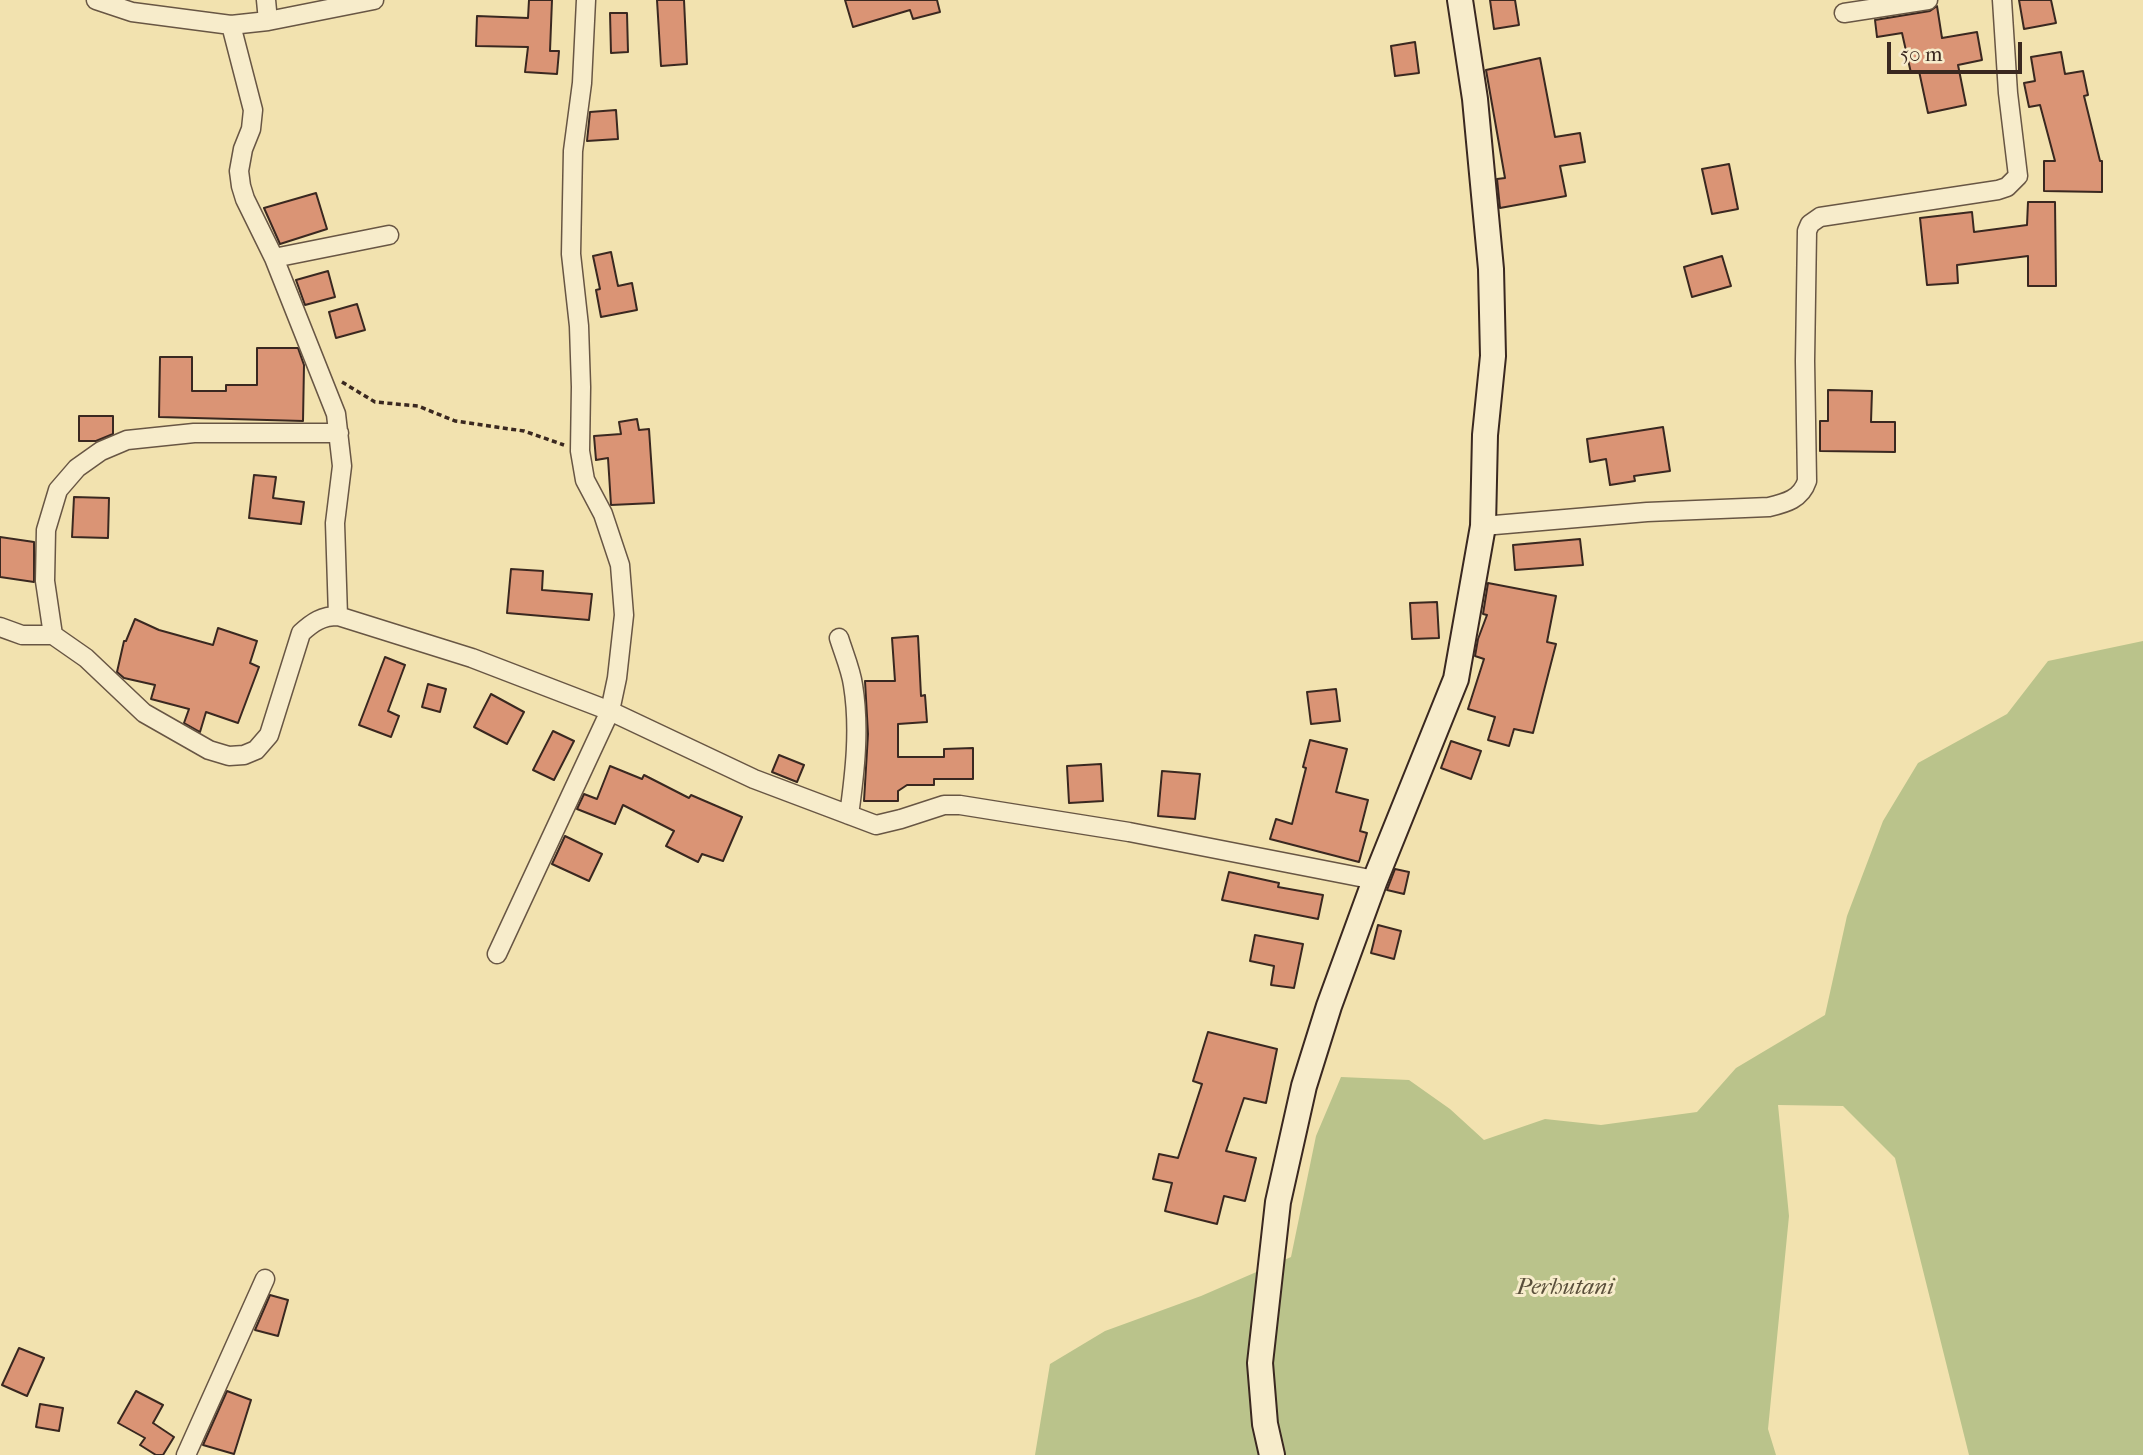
<!DOCTYPE html>
<html>
<head>
<meta charset="utf-8">
<style>
  body { margin:0 }
  #map { position:relative; width:2143px; height:1455px; overflow:hidden; background:#f2e2af; font-family:"IM FELL French Canon",serif }
  canvas { display:block }
  .scale { position:absolute; left:1887px; top:42px; width:135px; height:32px; box-sizing:border-box; border:4px solid #3a2820; border-top:0; padding-left:9px; font-size:21px; line-height:24px; white-space:nowrap; color:#3a2820; -webkit-text-stroke:5px #f7eccb; paint-order:stroke }
</style>
</head>
<body>
<div id="map">
<canvas width="2143" height="1455"></canvas>
<div class="scale">50 m</div>
</div>
<script>
const c = document.querySelector('canvas').getContext('2d');
c.lineJoin = 'round';
function paint(path, color) { c.fillStyle = color; c.fill(path, 'evenodd'); }
function strokePath(path, color, width, dash) { c.strokeStyle = color; c.lineWidth = width; c.lineCap = dash ? 'butt' : 'round'; c.setLineDash(dash || []); c.stroke(path); }
function label(font, color, halo, rows, align = 'center') {
  c.font = font + ' "IM FELL French Canon",serif'; c.lineWidth = 6; c.setLineDash([]); c.textBaseline = 'middle'; c.strokeStyle = halo; c.fillStyle = color; for (const [text, x, y, turn = 0] of rows) {
    c.save(); c.translate(x, y); c.rotate((+turn || 0) * Math.PI / 180); c.textAlign = isNaN(turn) ? turn : align; if (halo) c.strokeText(text, 0, 0); c.fillText(text, 0, 0); c.restore();
  }
}
paint(new Path2D(`
  M2143 641V1455H1969L1895 1158 1843 1106 1778 1105 1789 1216 1768 1429 1776 1455H1035L1050 1364 1105 1331 1201 1296 1291 1257 1316 1136 1341 1077 1409 1080 1450 1109 1484 1140 1545 1119 1601 1125 1697 1112 1736 1068 1825 1015 1847 916 1883 821 1918 763 2007 714 2048 661Z`), '#bac38b');
const building = new Path2D(`
  M529 0H552L550 51H559L557 74 525 72 528 47 476 46 477 16 528 18Z
  M657 0H684L687 64 661 66Z
  M845 0H937L940 12 913 19 910 10 853 27Z
  M1490 0H1515L1519 25 1494 29Z
  M2019 0H2051L2056 23 2024 29Z
  M1937 6 1942 38 1977 32 1982 60 1958 65 1966 105 1928 113 1919 71 1911 73 1902 33 1877 37 1875 20 1930 11Z
  M610 13H627L628 52 611 53Z
  M1415 42 1419 73 1395 76 1391 46Z
  M2061 52 2065 74 2083 71 2088 95 2084 96 2100 161H2102V192L2044 191V161H2055L2040 105 2029 107 2024 83 2035 81 2031 57Z
  M1540 58 1555 137 1580 133 1585 162 1560 166 1566 196 1500 208 1497 179 1505 178 1486 70Z
  M616 110 618 139 587 141 590 112Z
  M1729 164 1738 209 1712 214 1702 169Z
  M316 193 327 229 280 244 264 208Z
  M2028 202H2055L2056 286H2028V256L1957 265 1958 283 1927 285 1920 218 1972 212 1974 232 2027 225Z
  M611 252 618 286 632 283 637 310 601 317 596 290 600 289 593 256Z
  M1722 256 1731 286 1692 297 1684 267Z
  M328 271 335 297 305 305 296 280Z
  M357 304 365 330 336 338 329 312Z
  M257 348H298L304 365 303 421 159 417 160 357H192V391H226V385H257Z
  M1828 390 1872 391 1871 422H1895V452L1820 451V421H1828Z
  M79 416H113V434L96 441H79Z
  M637 419 639 430 649 429 654 503 611 505 608 458 596 460 594 436 621 434 619 422Z
  M1663 427 1670 471 1634 476 1635 481 1610 485 1606 459 1590 462 1587 439Z
  M254 475 276 477 273 498 304 502 301 524 249 518Z
  M74 497 109 498 108 538 72 537Z
  M0 537 34 542V582L0 577Z
  M1580 539 1583 565 1515 570 1513 545Z
  M511 569 543 571 542 590 592 594 589 620 507 613Z
  M1488 583 1556 596 1547 642 1556 644 1533 733 1514 729 1509 746 1488 740 1495 717 1468 709 1484 659 1475 656 1478 639 1487 615 1483 614Z
  M1437 602 1439 638 1412 639 1410 603Z
  M135 619 159 630 213 645 218 628 257 641 250 663 259 667 238 723 206 712 200 732 184 723 189 709 151 699 155 685 124 678 117 672 124 641H126Z
  M918 636 921 696 925 695 927 722 898 724V757H944V749L973 748V779H934V785H907L898 791V801H864L868 734 865 681H895L892 638Z
  M385 657 405 665 388 711 399 716 391 737 359 725Z
  M428 684 446 689 440 712 422 707Z
  M1336 689 1340 721 1311 724 1307 692Z
  M491 694 524 712 507 744 474 727Z
  M553 731 574 741 554 780 533 770Z
  M1310 740 1347 749 1336 792 1368 800 1360 831 1367 833 1359 862 1270 839 1276 819 1292 824 1306 768 1303 767Z
  M1451 741 1481 751 1471 779 1441 768Z
  M779 755 804 765 797 782 772 772Z
  M1101 764 1103 801 1069 803 1067 766Z
  M610 766 642 779 644 775 689 798 691 795 742 817 723 861 702 854 698 862 666 846 674 831 623 805 615 824 577 809 584 794 597 799Z
  M1162 771 1200 774 1195 819 1158 816Z
  M565 836 602 854 589 881 552 864Z
  M1395 869 1409 872 1404 894 1387 890Z
  M1229 872 1279 883 1278 887 1323 895 1318 919 1222 900Z
  M1378 925 1401 931 1394 959 1371 953Z
  M1255 935 1303 944 1294 988 1271 985 1274 966 1250 961Z
  M1208 1032 1277 1049 1266 1103 1244 1098 1226 1151 1256 1158 1245 1201 1224 1196 1217 1224 1165 1211 1172 1183 1153 1179 1159 1154 1178 1158 1202 1084 1193 1081Z
  M270 1295 288 1300 278 1336 255 1330Z
  M19 1348 44 1358 27 1396 2 1385Z
  M136 1391 163 1405 153 1423 174 1437 163 1455H156L140 1445 145 1438 118 1423Z
  M227 1391 251 1400 234 1454 203 1445Z
  M40 1404 63 1408 59 1431 36 1427Z`);
paint(building, '#da9475');
strokePath(building, '#3a2820', 2);
const street = new Path2D(`
  M96 0 132 12 231 25 268 21 374 0
  M266 0 268 21
  M1844 13 1928 0
  M231 25 253 110 251 129 243 149 239 171 241 186 245 199 274 258 336 414 342 466 335 523 338 616
  M274 258 389 235
  M1483 526 1647 512 1769 507C1786 503 1801 499 1807 481L1805 361 1807 231 1810 224 1820 217 1998 190 2007 187 2018 176 2008 93 2002 0
  M0 627 22 635H53L86 658 144 713 209 750 229 756 244 755 256 750 269 735 301 633C313 622 322 616 338 616L472 658 610 711 754 779 876 825 901 819 944 805H960L1129 832 1375 880
  M53 635 45 581 46 530 58 490 77 468 101 451 127 440 194 433H339
  M839 638C844 654 851 670 853 685 860 728 855 772 849 815
  M497 954 610 711 617 678 624 615 620 565 603 514 585 480 580 451 581 387 579 326 571 254 573 151 582 83 586 0
  M186 1455 265 1279`);
const secondary = new Path2D(`
  M1272 1455 1265 1424 1260 1363 1278 1202 1304 1086 1329 1006 1375 880 1456 679 1483 526 1485 435 1493 356 1491 269 1475 99 1460 0`);
strokePath(street, '#685644', 21);
strokePath(secondary, '#3a2820', 28);
strokePath(new Path2D(`
  M342 382 375 402 418 406 455 421 524 431 564 445`), '#3a2820', 3.5, [5, 3.5]);
strokePath(street, '#f7eccb', 18);
strokePath(secondary, '#f7eccb', 24);
label('italic 23px', '#5a4f3b', '#f7eccb', [
  ["Perhutani",1565,1288]
]);
</script>
</body>
</html>
